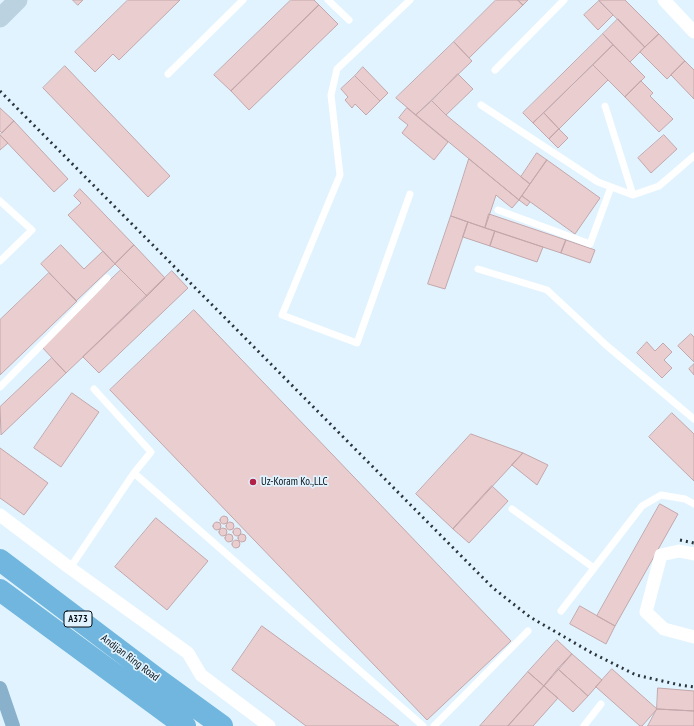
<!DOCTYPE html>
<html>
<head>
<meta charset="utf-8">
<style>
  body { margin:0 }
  canvas { display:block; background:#e0f3ff }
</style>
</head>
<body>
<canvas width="694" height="726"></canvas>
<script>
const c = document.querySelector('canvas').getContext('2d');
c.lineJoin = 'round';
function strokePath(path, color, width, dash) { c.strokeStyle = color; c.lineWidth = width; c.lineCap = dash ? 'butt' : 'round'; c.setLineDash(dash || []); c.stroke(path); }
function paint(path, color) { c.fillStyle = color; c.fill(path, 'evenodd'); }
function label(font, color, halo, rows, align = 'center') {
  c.font = font + ' "PT Sans Narrow",sans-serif'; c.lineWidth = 3.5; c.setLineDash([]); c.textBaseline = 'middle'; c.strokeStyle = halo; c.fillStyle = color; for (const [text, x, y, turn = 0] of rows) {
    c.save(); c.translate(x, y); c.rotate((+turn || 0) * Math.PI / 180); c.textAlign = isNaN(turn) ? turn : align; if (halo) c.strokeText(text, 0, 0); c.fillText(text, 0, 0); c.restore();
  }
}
strokePath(new Path2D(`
  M0 688 13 726`), '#89b1cc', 14);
const building = new Path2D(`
  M73 0H83L78 5Z
  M128 0H180L119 60 113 54 95 72 75 52Z
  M291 0H314L319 5 231 91 214 75Z
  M496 0H518L523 5 469 58 454 42Z
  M518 0H528L523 5Z
  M599 0H625L659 34 645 47Z
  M599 1 613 15 598 30 584 15Z
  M319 5 338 24 249 110 231 91Z
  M618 19 645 47 630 62 603 34Z
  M603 34 613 45 533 123 523 113Z
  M659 34 685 61 667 79 640 52Z
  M454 42 472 61 416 115 396 98Z
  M613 45 645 77 625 97 593 65Z
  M685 61 694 70V99L671 75Z
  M593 65 608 80 559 129 544 113Z
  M65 66 170 176 148 197 43 88Z
  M363 67 388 93 380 101 355 76Z
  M458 74 473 89 446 115 432 101Z
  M355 76 380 101 366 115 355 104 352 108 345 100 348 97 341 89Z
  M641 81 653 93 650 96 673 119 659 132 625 97Z
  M432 101 446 115 530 184 519 200 416 115Z
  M0 108 14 121 2 133 0 131Z
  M407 108 448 142 434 160 402 133 408 125 399 118Z
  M544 113 559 129 549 139 533 123Z
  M14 121 68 179 54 192 0 135Z
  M559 129 568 138 558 148 549 139Z
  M0 135 8 143 0 150Z
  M664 135 677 149 651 173 638 158Z
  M537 153 547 160 530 184 521 177Z
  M469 159 519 200 512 208 496 195 485 228 451 216Z
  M547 160 600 198 575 234 522 196Z
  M80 189 134 245 115 264 68 215 81 203 74 196Z
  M522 196 530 202 527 206 519 200Z
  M489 214 566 240 561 253 485 228Z
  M451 216 468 222 445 289 428 284Z
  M468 222 495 231 490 246 463 237Z
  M495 231 543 247 537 262 490 246Z
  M566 240 595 250 590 263 561 253Z
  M61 245 84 269 103 251 115 264 76 301 41 264Z
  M134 245 165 278 147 296 115 264Z
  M121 270 147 296 66 373 41 346Z
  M172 271 188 288 99 373 83 357Z
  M49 273 77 301 0 375V320Z
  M194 310 511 641 427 720 110 390Z
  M691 334 694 337V362L678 346Z
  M647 342 655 351 663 343 672 352 664 360 672 368 662 378 637 353Z
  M52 358 66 373 1 435 0 407Z
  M694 364V375L689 369Z
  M72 393 99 412 61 467 34 448Z
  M672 413 694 434V481L649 437Z
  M471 434 523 453 453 529 416 494Z
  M0 448 48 483 24 515 0 498Z
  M523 453 548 465 537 485 512 465Z
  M492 486 508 501 469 543 453 529Z
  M660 504 678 514 615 626 597 616Z
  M220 520a4 4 0 1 1 8 0a4 4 0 1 1-8 0Z
  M156 518 208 561 167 610 115 567Z
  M226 526a4 4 0 1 1 8 0a4 4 0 1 1-8 0Z
  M213 526a4 4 0 1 1 8 0a4 4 0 1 1-8 0Z
  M219 532a4 4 0 1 1 8 0a4 4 0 1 1-8 0Z
  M233 532a4 4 0 1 1 8 0a4 4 0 1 1-8 0Z
  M225 538a4 4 0 1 1 8 0a4 4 0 1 1-8 0Z
  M238 538a4 4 0 1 1 8 0a4 4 0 1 1-8 0Z
  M232 544a4 4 0 1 1 8 0a4 4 0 1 1-8 0Z
  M580 606 615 626 606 644 570 624Z
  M262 626 399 726H306L232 670Z
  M557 640 572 654 544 686 528 672Z
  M572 654 602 680 588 696 558 669Z
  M558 669 588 696 573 712 544 686Z
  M612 669 657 709 642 726H640L596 687Z
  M528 672 544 686 508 726H480Z
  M544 686 558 698 533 726H508Z
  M658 688 694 691V711L657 709Z
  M657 709 694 711V726H648Z`);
paint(building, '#e9cdcf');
strokePath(building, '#c3a7aa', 1);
strokePath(new Path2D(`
  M328 0 349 20
  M410 0 337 69 331 95 340 175 282 315 357 343 410 194
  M495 70 564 0
  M168 74 243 0
  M481 105 598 182 633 195 659 186 694 156
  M605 106 633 195
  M0 201 32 230 0 261
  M498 210 590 244 611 187
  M478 269 547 290 606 345 694 419
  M0 387 107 278
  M134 473 423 726
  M512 509 594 568
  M70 568 134 473 151 452 94 389
  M561 611 642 506 661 495 685 499 694 504
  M434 726 528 631
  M584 726 601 704`), '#fff', 7);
strokePath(new Path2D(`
  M664 0 694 32
  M0 515 70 568 188 653 201 675 269 726
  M694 554 679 551 661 555 646 612 664 629 694 637`), '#fff', 13);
strokePath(new Path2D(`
  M0 18 18 0`), '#bbd3e1', 19);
strokePath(new Path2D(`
  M0 560 156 678 222 726
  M0 590 185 726`), '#70b6de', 22);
strokePath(new Path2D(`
  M0 91 493 588 530 617 592 653 636 675 680 685 694 687
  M680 540 694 543`), '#2b343a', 3, [2, 4]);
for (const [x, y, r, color] of [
  [253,482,4,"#b32148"]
]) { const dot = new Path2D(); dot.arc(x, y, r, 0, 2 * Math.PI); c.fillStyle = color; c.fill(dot); strokePath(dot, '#e0f3ff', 1.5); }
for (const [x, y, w] of [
  [78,619,28]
]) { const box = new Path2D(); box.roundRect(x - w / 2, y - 8, w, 16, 3); c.fillStyle = '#e0f3ff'; c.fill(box); strokePath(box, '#080f14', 1); }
label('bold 10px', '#080f14', null, [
  ["A373",78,619]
]);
label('11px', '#080f14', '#e0f3ff', [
  ["Uz-Koram Ko.,LLC",261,482]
], 'left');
label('11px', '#080f14', '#e0f3ff', [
  ["Andijan Ring Road",130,658,37]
]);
</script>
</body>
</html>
